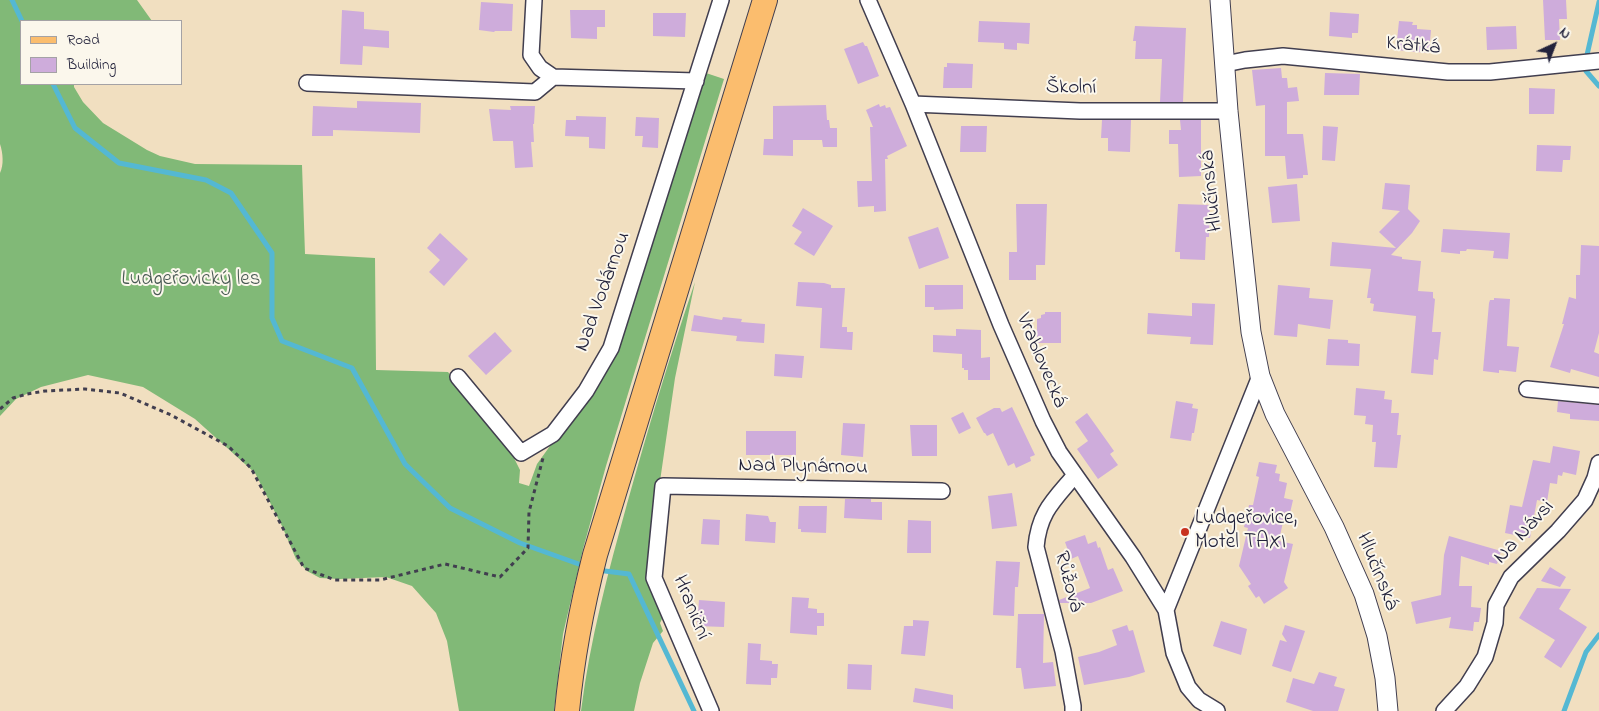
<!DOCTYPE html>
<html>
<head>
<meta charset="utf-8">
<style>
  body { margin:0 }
  #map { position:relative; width:1599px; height:711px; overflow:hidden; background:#f1dfc0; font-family:"Indie Flower",sans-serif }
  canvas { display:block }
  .legend { position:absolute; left:20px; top:20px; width:162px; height:65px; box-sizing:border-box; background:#fbf7ec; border:1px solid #a4a2a5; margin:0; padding:6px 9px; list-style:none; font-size:15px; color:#22223b }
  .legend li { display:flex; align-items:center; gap:10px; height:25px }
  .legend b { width:25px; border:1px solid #a4a2a5 }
  .north { position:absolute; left:1529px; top:20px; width:50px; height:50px; -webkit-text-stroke:4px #fbf7ec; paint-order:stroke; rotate:43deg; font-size:14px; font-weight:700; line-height:20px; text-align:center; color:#22223b }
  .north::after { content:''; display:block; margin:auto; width:18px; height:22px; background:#22223b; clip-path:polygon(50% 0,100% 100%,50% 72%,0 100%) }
</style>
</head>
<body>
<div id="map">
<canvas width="1599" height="711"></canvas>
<ul class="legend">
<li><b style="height:6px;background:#fbbd6e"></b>Road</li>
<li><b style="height:14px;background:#ceacdb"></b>Building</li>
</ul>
<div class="north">N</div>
</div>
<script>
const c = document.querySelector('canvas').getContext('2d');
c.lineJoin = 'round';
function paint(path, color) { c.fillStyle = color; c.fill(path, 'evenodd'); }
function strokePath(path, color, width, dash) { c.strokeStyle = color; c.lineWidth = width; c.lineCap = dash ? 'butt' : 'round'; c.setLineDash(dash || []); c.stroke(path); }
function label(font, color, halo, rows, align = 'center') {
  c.font = font + ' "Indie Flower",sans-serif'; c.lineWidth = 4; c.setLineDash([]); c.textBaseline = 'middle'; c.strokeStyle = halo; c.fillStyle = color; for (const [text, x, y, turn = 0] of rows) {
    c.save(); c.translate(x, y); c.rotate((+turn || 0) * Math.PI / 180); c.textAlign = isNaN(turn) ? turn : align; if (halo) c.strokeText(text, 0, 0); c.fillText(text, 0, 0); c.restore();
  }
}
paint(new Path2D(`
  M0 0H137L152 21H21V84H74V87L83 102 103 123 147 150 160 156 195 164 302 165 305 254 375 258 376 370 448 372 514 458 520 470 519 483 529 486 537 464 550 446 583 408 608 367 706 73 724 79 606 466 583 549 563 634 554 711H459L447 641 436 613 412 586 386 577 340 579 320 578 307 571 296 559 282 526 255 473 195 419 143 387 88 375 41 387 16 399 0 416V173C4 165 3 153 0 144Z
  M695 282 675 378 659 488 650 579 653 596 663 617 660 623 663 631 653 643 640 683 634 711H581C590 639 608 573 627 504 648 429 670 355 695 282Z`), '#81b977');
strokePath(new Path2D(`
  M12 0 22 21
  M1587 55 1599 2
  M1586 71 1599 86
  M53 84 75 128 119 163 206 180 231 193 272 253V318L282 341 352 368 405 464 450 508 520 543 587 567
  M597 570 629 574 694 711
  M1564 711 1586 652 1599 635`), '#54b8d3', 5);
paint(new Path2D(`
  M1543 0H1566L1567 19H1559L1560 40H1545Z
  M481 2 513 4 512 31H495L494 32 479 30Z
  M342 10 364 12V29L389 31V48L363 46 362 65 340 64Z
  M570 10H605V27H597V39L571 38Z
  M1330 12 1359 14 1358 33H1352V38L1329 36Z
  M653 13H686L685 37 653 36Z
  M979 21 1030 23 1029 44 1017 43V50L1004 49V43L978 42Z
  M1399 21 1413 22 1412 25H1417V29L1431 30 1429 53 1396 50Z
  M1135 26 1186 28 1183 102H1160L1162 59H1135L1136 41H1133Z
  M1516 26 1517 49 1487 50 1486 27Z
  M863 42 865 46H867L879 76 858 84 844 49Z
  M947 63 973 64 972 88H943L944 67H947Z
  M1281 68 1282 78H1287L1288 88 1297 87 1299 101 1287 102V134H1303L1308 175H1303V178L1287 179 1285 156H1265V105L1256 106 1252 70Z
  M1325 73 1360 74 1359 95H1324Z
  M1529 88 1555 89 1554 114H1529Z
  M357 101 421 103 420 133 333 130V136H312L313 106 357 108Z
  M879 104 880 107 885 105 886 108 890 107 907 146 887 156 888 159H885L886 211 874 212V206L858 207 857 181H872L870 127H873L866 110Z
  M826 105 827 120H829L830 128H837V147H823L822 140H793V156L763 155 764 139H773V106Z
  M510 106H535L534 124H533L534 142H531L533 167 515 168 513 141H493L489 109 511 110Z
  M576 116 606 117 605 149 589 148V137L565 136 566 120H576Z
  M636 117 659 118 658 148 642 147 643 136H635Z
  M1102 120H1131L1130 152 1108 151V138H1101Z
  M1180 120H1201V176L1179 177 1178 144H1169V130H1181Z
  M961 126H987L986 152H960Z
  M1323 126 1338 127 1335 161 1322 160Z
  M1537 145 1571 146 1570 160H1563L1562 172 1536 171Z
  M1385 183 1410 185 1408 209 1420 221 1412 233 1391 255 1402 257V259L1421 261 1418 291 1433 292V298L1435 299 1432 332H1441L1438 360 1434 359 1433 375 1411 373 1416 316 1373 311 1374 304 1370 303 1371 298H1367L1371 269 1330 266 1332 242 1396 248 1379 232 1400 211 1382 209Z
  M1297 184 1300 221 1272 223 1268 187Z
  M1016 204H1047L1045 265H1036V280H1009V252H1017Z
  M1178 204 1210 205 1209 237H1206L1205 260 1180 259V252H1175Z
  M803 208 833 226 814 256 794 244 802 232 792 226Z
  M938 227 949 258 919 269 908 237Z
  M1443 229 1510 233 1508 259 1493 258 1494 251 1467 249 1466 251H1460V254L1441 252Z
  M440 233 468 259 444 286 429 272 440 260 427 248Z
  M1581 245 1599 246V333L1594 352 1599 354V377L1571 369 1570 373 1550 367 1564 324H1562L1569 297 1576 299V275H1580Z
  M798 282 824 283 831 285V288H845L842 327H847V332H853L852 350 820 348 822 308 796 306Z
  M925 285H963V309L934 310V307H925Z
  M1278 285 1310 288 1309 298 1333 300 1330 329 1298 324 1297 337 1274 335Z
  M1494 298 1510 299 1507 346 1519 347 1516 372 1499 370V373L1483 371 1489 303 1490 300H1494Z
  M1192 303 1215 304 1213 345 1190 344 1191 337 1147 334 1148 313 1192 316Z
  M1045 312H1061V343H1037V319L1041 318V315L1045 314Z
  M694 315 722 320 723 317 742 319 741 322 765 324 764 343 736 341 737 336 691 331Z
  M956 329 981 330V358L990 357V380H968V370H964V368H962V354L933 352V335L956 336Z
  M495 332 512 351 486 375 468 356Z
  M1328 339 1348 340V343L1360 344 1359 366 1326 365Z
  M775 354 804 356 802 378 774 376Z
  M1356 388 1385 391 1384 399 1392 400 1391 413H1399L1397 435H1401L1397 468 1374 467 1376 442H1372L1373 425 1365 424 1366 416 1354 415Z
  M1176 401 1193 404 1192 408 1198 409 1194 433H1192L1191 441 1170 438Z
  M1558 401 1599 405V421L1570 419V414L1557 412Z
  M1012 407 1035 455 1030 457 1031 461 1016 468 1014 463 1008 466 993 433 987 436 985 433H984L976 418 994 408H1000L1002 412Z
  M963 412 971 428 959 434 951 418Z
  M1087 413 1114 451 1110 454 1118 465 1098 479 1077 449 1088 441 1075 422Z
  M843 423 865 424 863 457 841 455Z
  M910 425H937V456H912Z
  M746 431H796V455H746Z
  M1553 446 1580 451 1576 475 1563 472 1562 476 1558 475 1557 484 1550 483 1547 502 1537 500 1530 538 1505 533 1510 505 1522 507 1533 460 1550 463Z
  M1259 462 1277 465 1275 473 1280 474 1279 481 1287 483 1284 498 1293 500 1290 513 1285 512 1279 541 1293 544 1284 582 1288 588 1264 604 1259 596 1256 598 1248 586 1251 584 1239 566 1248 528 1244 527 1249 505H1253L1259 477 1256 476Z
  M1012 493 1017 526 992 529 988 496Z
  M845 499H871V502H882V520L844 518Z
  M799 506H827L826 533 801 532V529H798Z
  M746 514 768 516 770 522H776L775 543 745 541Z
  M703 519 720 520 719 545 701 544Z
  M908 520 931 521V553H907Z
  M1085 535 1088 544 1096 541 1098 548 1100 547 1108 570 1113 568 1123 591 1091 603H1060L1059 600 1090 588 1078 556 1071 559 1065 542Z
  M1449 536 1501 551 1497 564 1489 562V565L1461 556 1459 586H1472L1471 607 1481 608 1479 622H1474L1473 631 1449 628 1451 617 1416 624 1411 602 1441 595 1444 555Z
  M996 561 1020 562 1018 587H1015L1014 616 993 615Z
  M1550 567 1566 577 1560 587 1541 581Z
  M1537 588 1571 589 1559 609 1587 627 1561 668 1544 657 1555 640 1519 618Z
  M792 597 809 598 808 608 817 609V613H824V626H817V635L790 633Z
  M699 600 725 602 724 627 697 626Z
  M1018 614H1044L1043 663 1053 662 1056 686 1024 689 1021 668H1016Z
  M913 620 929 621 925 656 901 654 904 626H913Z
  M1221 621 1247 629 1241 655 1213 646Z
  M1127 625 1129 631 1133 630 1145 672 1129 677 1084 685 1078 657 1099 652 1117 645 1112 630Z
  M1285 625 1305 631 1291 672 1272 666 1280 640 1287 642 1282 634Z
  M748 643 761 644 760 660 772 661V664H778L777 678H771V685L746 684Z
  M848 664 872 665 871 690 847 689Z
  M1319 672 1337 677 1334 686 1345 689 1338 711H1313L1286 702 1293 678 1314 684Z
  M915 688 953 695V709L913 702Z`), '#ceacdb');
const minor = new Path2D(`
  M534 0 531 55 540 68 553 77 696 81
  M868 0 913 104 1001 325 1043 421 1059 452 1133 557 1166 610 1174 653 1188 687 1199 700 1217 711
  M1225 64 1245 60 1283 56 1448 72H1490L1599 61
  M307 83 535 92 553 77
  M913 104 1080 111H1228
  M458 377 521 453 553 434 586 391 611 348 721 0
  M1527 389 1599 396
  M1166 610 1260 376
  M711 711 654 578 663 486 942 491
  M1073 711V706L1063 651 1036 547C1039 512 1054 500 1075 475
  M1444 711 1467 686 1485 657 1495 623 1496 605 1511 577 1558 531 1585 500 1595 478 1599 463`);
const tertiary = new Path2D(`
  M1220 0 1228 111 1239 219 1251 332 1260 376 1275 414 1334 527 1364 594 1377 636 1385 678 1388 711`);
const primary = new Path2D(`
  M567 711C572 658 582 606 595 555L765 0`);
strokePath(minor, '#413e4f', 18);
strokePath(tertiary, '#413e4f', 21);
strokePath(primary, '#413e4f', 26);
strokePath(new Path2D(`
  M0 409 13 398 27 394 45 391 85 389 120 393 171 415 228 446 251 468 304 568 335 580H380L445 564 500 577 528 548 529 512 543 458`), '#413e4f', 3, [4, 4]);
strokePath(minor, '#fff', 15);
strokePath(tertiary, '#fff', 19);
strokePath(primary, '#fbbd6e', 24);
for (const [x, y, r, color] of [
  [1185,532,5,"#c8321e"]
]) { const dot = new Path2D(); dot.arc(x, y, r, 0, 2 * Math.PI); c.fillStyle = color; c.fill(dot); strokePath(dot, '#fbf7ec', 2); }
label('21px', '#22223b', '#fbf7ec', [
  ["Krátká",1413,47,5],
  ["Školní",1071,89,1],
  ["Hlučínská",1213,191,-96],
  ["Nad Vodárnou",604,292,-70],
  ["Vrablovecká",1040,361,67],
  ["Nad Plynárnou",803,468,1],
  ["Na Návsi",1525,533,-47],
  ["Hlučínská",1376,572,68],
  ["Růžová",1067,582,75],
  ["Hraniční",690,608,68]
]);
label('21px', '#485953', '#fbf7ec', [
  ["Ludgeřovický les",191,281]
]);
label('21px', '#22223b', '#fbf7ec', [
  ["Ludgeřovice,",1195,520],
  ["Motel TAXI",1195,544]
], 'left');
</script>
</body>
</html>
